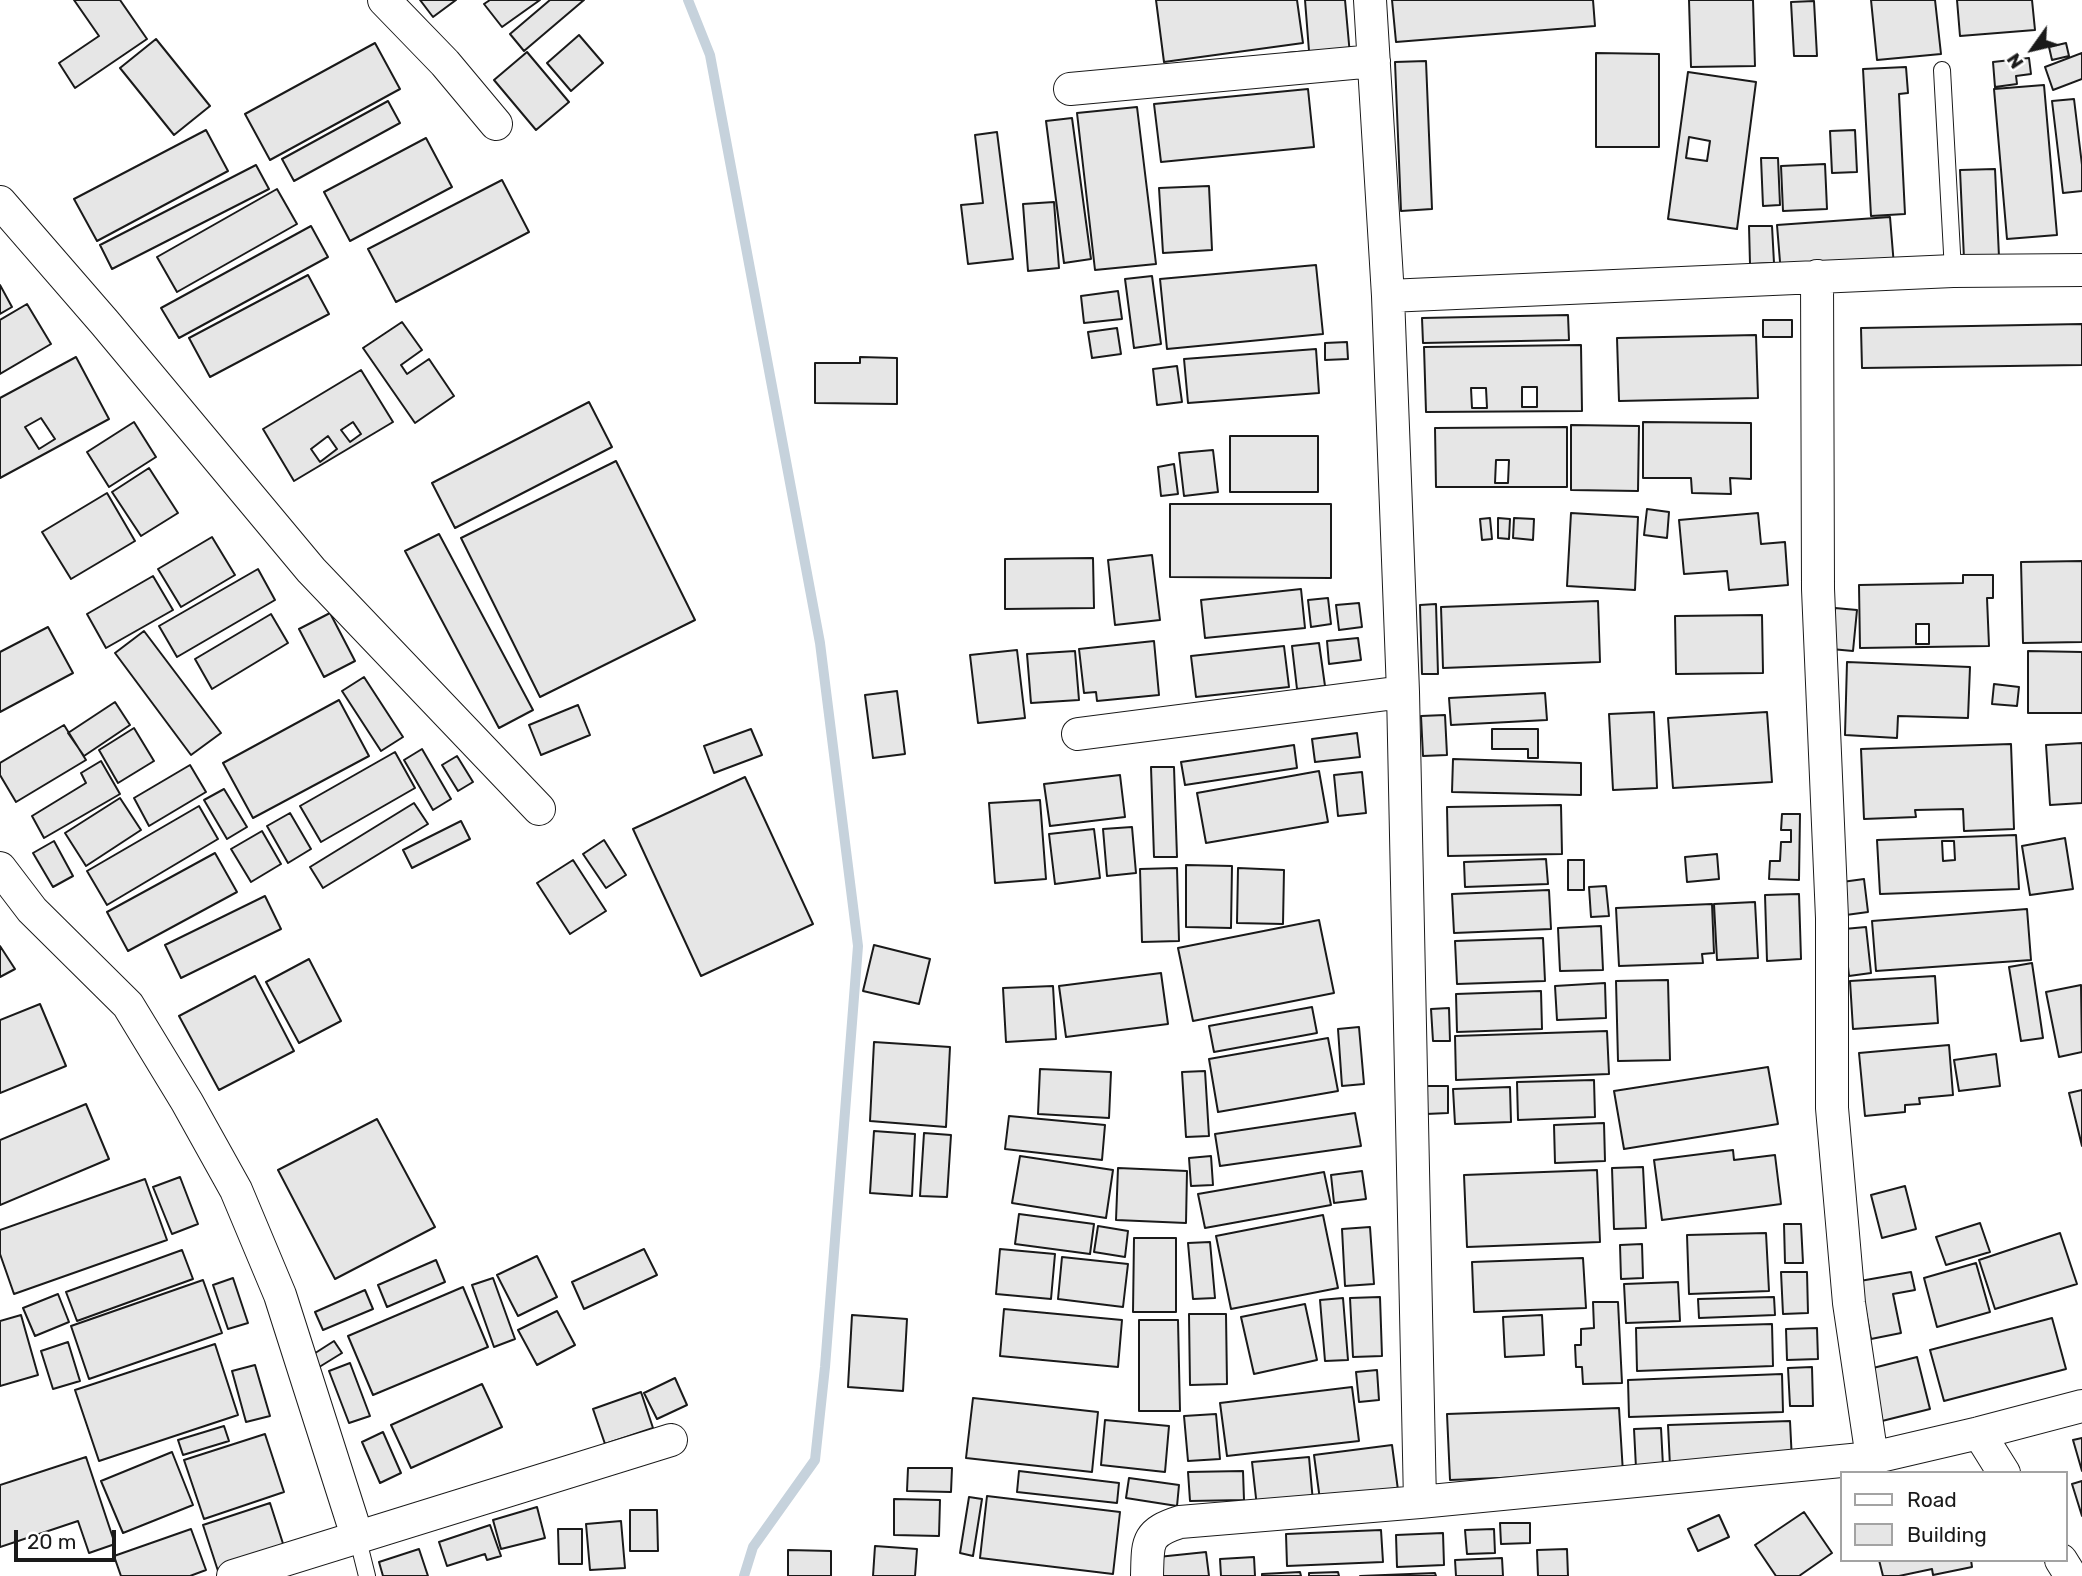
<!DOCTYPE html>
<html>
<head>
<meta charset="utf-8">
<style>
  body { margin:0 }
  #map { position:relative; width:2082px; height:1576px; overflow:hidden; background:#fff; font-family:Rubik,sans-serif }
  canvas { display:block }
  .legend { position:absolute; left:1840px; top:1471px; width:228px; height:91px; box-sizing:border-box; background:#fff; border:2px solid #a3a3a3; margin:0; padding:9px 12px; list-style:none; font-size:21px; color:#1a1a1a }
  .legend li { display:flex; align-items:center; gap:14px; height:35px }
  .legend b { width:35px; border:2px solid #a3a3a3 }
  .north { position:absolute; left:1998px; top:14px; width:70px; height:70px; -webkit-text-stroke:5px #fff; paint-order:stroke; rotate:236deg; font-size:19px; font-weight:700; line-height:28px; text-align:center; color:#1a1a1a }
  .north::after { content:''; display:block; margin:auto; width:24px; height:32px; background:#1a1a1a; clip-path:polygon(50% 0,100% 100%,50% 72%,0 100%) }
  .scale { position:absolute; left:14px; top:1530px; width:102px; height:32px; box-sizing:border-box; border:4px solid #1a1a1a; border-top:0; padding-left:9px; font-size:21px; line-height:24px; white-space:nowrap; color:#1a1a1a; -webkit-text-stroke:5px #fff; paint-order:stroke }
</style>
</head>
<body>
<div id="map">
<canvas width="2082" height="1576"></canvas>
<ul class="legend">
<li><b style="height:9px;background:#fff"></b>Road</li>
<li><b style="height:19px;background:#e6e6e6"></b>Building</li>
</ul>
<div class="north">N</div>
<div class="scale">20 m</div>
</div>
<script>
const c = document.querySelector('canvas').getContext('2d');
c.lineJoin = 'round';
function strokePath(path, color, width, dash) { c.strokeStyle = color; c.lineWidth = width; c.lineCap = dash ? 'butt' : 'round'; c.setLineDash(dash || []); c.stroke(path); }
function paint(path, color) { c.fillStyle = color; c.fill(path, 'evenodd'); }
strokePath(new Path2D(`
  M688 0 710 55 820 643 858 946 825 1367 815 1460 753 1547 744 1576`), '#c6d2dc', 10);
const building = new Path2D(`
  M74 0H120L147 39 75 88 59 63 99 36Z
  M420 0H456L433 17Z
  M490 0H540L502 27 484 4Z
  M550 0H584L524 51 510 34Z
  M1156 0H1297L1303 43 1164 62Z
  M1305 0H1345L1350 55 1286 62V53L1309 51Z
  M1392 0H1593L1595 26 1396 42Z
  M1689 0H1753L1755 66 1691 67Z
  M1871 0H1935L1941 54 1877 60Z
  M1957 0H2032L2035 30 1960 36Z
  M1814 1 1817 56H1794L1791 2Z
  M579 35 603 63 571 91 547 63Z
  M156 39 210 106 174 135 120 68Z
  M375 43 400 89 270 160 245 114Z
  M2066 43 2069 56 2052 60 2049 47Z
  M527 52 569 102 536 130 494 80Z
  M1596 53 1659 54V147H1596Z
  M2082 53V79L2053 90 2045 67Z
  M2029 58 2031 74 2016 76 2017 84 1995 87 1993 62Z
  M1426 61 1432 209 1401 211 1395 62Z
  M1906 67 1908 93 1899 94 1905 214 1871 216 1863 69Z
  M1688 72 1756 82 1737 229 1668 219ZM1689 137 1710 141 1707 161 1686 158Z
  M2044 85 2057 235 2007 239 1994 89Z
  M1308 89 1314 147 1161 162 1154 104Z
  M2074 99 2082 165V191L2063 193 2052 101Z
  M388 101 400 123 294 181 282 159Z
  M1137 107 1156 264 1095 270 1077 113Z
  M1072 118 1091 259 1064 263 1046 121Z
  M206 130 228 171 97 241 74 199Z
  M1855 130 1857 172 1832 173 1830 131Z
  M997 132 1013 259 968 264 961 205 983 203 975 135Z
  M426 138 452 187 350 241 324 192Z
  M1761 158H1778L1780 205 1763 206Z
  M1825 164 1827 209 1783 211 1781 166Z
  M256 165 269 189 112 269 100 245Z
  M1995 169 1999 257 1964 259 1960 170Z
  M502 180 529 232 396 302 368 249Z
  M1209 186 1212 250 1163 253 1159 188Z
  M277 189 297 224 177 292 157 257Z
  M1054 202 1059 268 1028 271 1023 204Z
  M1890 217 1894 266 1781 274 1777 225Z
  M311 226 328 257 179 338 161 308Z
  M1749 226H1772L1774 263 1750 264Z
  M1316 265 1323 334 1167 349 1160 279Z
  M308 275 329 314 210 377 189 338Z
  M1152 276 1161 344 1134 348 1125 279Z
  M0 285 12 307 0 314Z
  M1118 291 1122 319 1084 323 1081 296Z
  M27 304 51 344 0 374V320Z
  M1568 315 1569 340 1423 343 1422 318Z
  M1763 320H1792V337H1763Z
  M402 322 422 350 401 365 407 374 429 359 454 396 415 423 363 348Z
  M2082 324V365L1862 368 1861 328Z
  M1117 328 1121 354 1092 358 1088 332Z
  M1756 335 1758 398 1619 401 1617 338Z
  M1347 342 1348 359 1325 360V343Z
  M1581 345 1582 411 1426 412 1424 347ZM1522 387H1537V407H1522ZM1471 388H1486L1487 408H1472Z
  M1316 349 1319 393 1188 403 1184 359Z
  M76 357 109 419 0 478V398ZM41 418 55 439 39 449 25 427Z
  M860 357 897 358V404L815 403V363H860Z
  M1177 366 1182 402 1157 405 1153 369Z
  M361 370 393 422 294 481 263 429ZM353 422 361 434 350 442 341 430ZM328 436 337 449 320 462 311 449Z
  M589 402 612 447 455 528 432 483Z
  M134 422 156 457 109 487 87 452Z
  M1643 422 1751 423V479L1730 478 1731 494 1692 493 1691 478H1643Z
  M1571 425 1639 426 1638 491 1571 490Z
  M1567 427V487H1436L1435 428ZM1496 460H1509L1508 483H1495Z
  M1230 436H1318V492H1230Z
  M1213 450 1218 492 1184 496 1179 453Z
  M616 461 695 620 540 697 461 538Z
  M1174 464 1178 494 1161 496 1158 467Z
  M149 468 178 513 141 536 112 492Z
  M107 493 135 541 71 579 42 532Z
  M1170 504H1331V578L1170 577Z
  M1647 509 1669 512 1667 538 1644 535Z
  M1571 513 1638 517 1635 590 1567 586Z
  M1758 513 1761 544 1785 542 1788 585 1729 590 1727 571 1684 574 1679 520Z
  M1490 518 1492 539 1482 540 1480 519Z
  M1498 518 1510 519 1509 539 1498 538Z
  M1514 518 1534 519 1533 540 1513 538Z
  M439 534 533 710 499 728 405 551Z
  M212 537 235 575 181 607 158 569Z
  M1152 555 1160 620 1115 625 1108 560Z
  M1093 558 1094 608 1005 609V559Z
  M2082 561V642L2023 643 2021 562Z
  M258 569 275 600 177 657 159 626Z
  M1963 575H1993V598H1987L1989 646 1860 648 1859 585 1963 583ZM1916 624H1929V644H1916Z
  M153 576 173 610 106 648 87 614Z
  M1301 589 1305 628 1205 638 1201 600Z
  M1328 598 1331 624 1311 627 1308 600Z
  M1598 601 1600 662 1443 668 1441 607Z
  M1359 603 1362 627 1339 630 1336 605Z
  M1436 604 1438 674H1422L1420 605Z
  M1835 608 1857 610 1853 651 1831 649Z
  M330 613 355 661 324 677 299 629Z
  M271 614 288 643 212 689 195 659Z
  M1762 615 1763 673 1676 674 1675 616Z
  M48 627 73 673 0 712V652Z
  M144 631 221 733 191 755 115 653Z
  M1358 638 1361 660 1329 664 1327 641Z
  M1154 641 1159 695 1097 701 1096 692 1084 693 1079 649Z
  M1319 643 1325 686 1297 689 1292 646Z
  M1284 646 1289 687 1196 697 1191 656Z
  M1017 650 1025 718 978 723 970 655Z
  M1075 651 1079 700 1031 703 1027 654Z
  M2028 651 2082 652V713H2028Z
  M1847 662 1970 667 1968 718 1898 716 1897 738 1845 735Z
  M364 677 403 737 381 751 342 691Z
  M1994 684 2019 687 2017 706 1992 704Z
  M897 691 905 754 873 758 865 695Z
  M1545 693 1547 720 1451 725 1449 698Z
  M339 700 369 756 253 818 223 763Z
  M115 702 130 725 84 756 68 733Z
  M578 705 590 735 541 755 529 725Z
  M1654 712 1657 788 1613 790 1609 714Z
  M1767 712 1772 782 1673 788 1668 718Z
  M1445 715 1447 755 1423 756 1421 716Z
  M64 725 86 760 16 802 0 775V763Z
  M134 728 154 761 118 783 99 750Z
  M751 729 762 755 714 773 704 746Z
  M1492 729H1538V758H1528V749H1492Z
  M1357 733 1360 757 1315 762 1312 739Z
  M2082 743V803L2050 805 2046 745Z
  M2011 744 2014 829 1964 831 1963 809 1915 810 1916 817 1864 819 1861 749Z
  M1294 745 1297 768 1185 785 1181 762Z
  M422 749 451 799 433 810 404 760Z
  M395 752 415 788 321 842 300 806Z
  M457 756 473 782 458 791 442 765Z
  M1453 759 1581 763V795L1452 792Z
  M101 761 120 794 44 838 32 816 86 783 81 773Z
  M190 765 206 792 149 826 134 798Z
  M1151 767H1174L1177 857H1154Z
  M1319 771 1328 822 1206 843 1197 793Z
  M1362 772 1366 813 1338 816 1334 775Z
  M1120 775 1125 817 1050 826 1044 784Z
  M745 777 813 924 701 976 633 829Z
  M224 789 247 827 227 839 204 800Z
  M120 798 141 830 86 866 65 833Z
  M1040 800 1046 879 995 883 989 803Z
  M414 803 428 824 323 888 310 867Z
  M1561 805 1562 854 1448 856 1447 807Z
  M199 806 218 839 107 905 87 871Z
  M290 813 311 849 288 863 267 826Z
  M1782 814H1800L1799 880 1769 879 1770 861H1780L1781 842H1791V830H1781Z
  M461 821 470 839 412 868 403 850Z
  M1132 827 1136 873 1107 876 1103 829Z
  M1094 829 1100 878 1055 884 1049 834Z
  M262 831 281 864 251 882 231 849Z
  M2016 835 2019 889 1880 894 1877 840ZM1942 841H1954L1955 860 1943 861Z
  M2065 838 2073 889 2030 895 2022 846Z
  M604 840 626 875 606 888 583 854Z
  M54 841 73 876 53 887 33 853Z
  M215 853 237 892 128 951 107 912Z
  M1717 854 1719 879 1687 882 1685 857Z
  M1546 859 1548 884 1465 887 1464 862Z
  M573 860 606 911 570 934 537 883Z
  M1568 860H1584V890H1568Z
  M1186 865 1232 866 1231 928 1186 927Z
  M1177 868 1179 941 1142 942 1140 869Z
  M1238 868 1284 870 1283 924 1237 923Z
  M1864 879 1868 912 1846 915 1842 882Z
  M1606 886 1609 916 1591 917 1589 887Z
  M1549 890 1551 929 1454 933 1452 894Z
  M1799 894 1801 959 1767 961 1765 895Z
  M265 896 281 929 181 978 165 945Z
  M1755 902 1758 958 1717 960 1714 904Z
  M1712 904 1714 953 1702 954 1703 963 1619 966 1616 908Z
  M2027 909 2031 960 1876 971 1872 921Z
  M1319 920 1334 993 1193 1021 1178 948Z
  M1601 926 1603 970 1560 971 1558 928Z
  M1866 927 1871 973 1849 976 1844 929Z
  M1543 938 1545 981 1457 984 1455 941Z
  M874 945 930 959 919 1004 863 991Z
  M0 946 15 969 0 977Z
  M309 959 341 1021 299 1043 266 982Z
  M2032 963 2043 1038 2021 1041 2009 967Z
  M1161 973 1168 1024 1066 1037 1059 986Z
  M255 976 294 1051 219 1090 179 1016Z
  M1935 976 1938 1023 1853 1029 1850 981Z
  M1668 980 1670 1060 1618 1061 1616 981Z
  M1605 983 1606 1018 1557 1020 1555 986Z
  M2081 985 2082 1052 2059 1057 2046 992Z
  M1053 986 1056 1039 1006 1042 1003 988Z
  M1541 991 1542 1029 1457 1032 1456 994Z
  M40 1004 66 1066 0 1093V1020Z
  M1312 1007 1317 1033 1214 1052 1209 1026Z
  M1449 1008 1450 1041H1433L1431 1009Z
  M1359 1027 1364 1084 1342 1086 1338 1029Z
  M1607 1031 1609 1074 1456 1080 1455 1036Z
  M1328 1038 1338 1091 1218 1112 1209 1059Z
  M874 1042 950 1047 946 1127 870 1121Z
  M1949 1045 1953 1095 1919 1098 1920 1104 1905 1105V1112L1865 1116 1859 1053Z
  M1996 1054 2000 1086 1959 1091 1954 1060Z
  M1768 1067 1778 1124 1624 1149 1614 1091Z
  M1040 1069 1111 1072 1109 1118 1038 1114Z
  M1205 1071 1209 1136 1186 1137 1182 1072Z
  M1594 1080 1595 1117 1518 1120 1517 1082Z
  M1424 1086H1448V1113L1426 1114Z
  M1510 1087 1511 1122 1455 1124 1453 1089Z
  M2082 1090V1146L2069 1093Z
  M86 1104 109 1159 0 1205V1140Z
  M1355 1113 1361 1146 1220 1166 1215 1134Z
  M1009 1116 1105 1125 1102 1160 1005 1149Z
  M377 1119 435 1227 335 1279 278 1170Z
  M1604 1123 1605 1161 1555 1163 1554 1125Z
  M874 1131 915 1134 912 1196 870 1193Z
  M924 1133 951 1135 947 1197 920 1196Z
  M1733 1150 1734 1160 1775 1155 1781 1204 1662 1220 1654 1160Z
  M1020 1156 1113 1170 1106 1218 1012 1203Z
  M1211 1156 1213 1185 1191 1186 1189 1158Z
  M1643 1167 1646 1228 1614 1229 1612 1168Z
  M1118 1168 1187 1171 1186 1223 1116 1220Z
  M1597 1170 1600 1242 1467 1247 1464 1175Z
  M1362 1171 1366 1199 1334 1203 1331 1175Z
  M1324 1172 1331 1205 1205 1228 1198 1194Z
  M180 1177 198 1224 172 1234 153 1187Z
  M145 1179 167 1240 14 1294 0 1254V1230Z
  M1905 1186 1916 1229 1882 1238 1871 1195Z
  M1019 1214 1094 1224 1090 1254 1015 1244Z
  M1323 1215 1338 1288 1231 1309 1216 1236Z
  M1980 1223 1990 1252 1946 1265 1936 1237Z
  M1784 1224H1801L1803 1263H1785Z
  M1098 1226 1128 1231 1125 1257 1094 1252Z
  M1370 1227 1374 1284 1345 1286 1342 1229Z
  M1766 1233 1769 1291 1689 1294 1687 1235Z
  M2060 1233 2077 1284 1995 1309 1979 1260Z
  M1134 1238H1176V1312H1133Z
  M1210 1242 1215 1298 1193 1299 1188 1243Z
  M1642 1244 1643 1278 1621 1279 1620 1245Z
  M644 1249 657 1275 584 1309 572 1282Z
  M1000 1249 1055 1254 1051 1299 996 1294Z
  M182 1250 193 1279 77 1321 66 1292Z
  M537 1256 557 1297 518 1316 497 1275Z
  M1062 1257 1128 1264 1123 1307 1058 1299Z
  M1583 1258 1586 1308 1474 1312 1472 1262Z
  M436 1260 445 1282 387 1307 378 1285Z
  M1976 1263 1990 1312 1937 1327 1924 1278Z
  M1781 1272H1807L1808 1313 1783 1314Z
  M1911 1272 1915 1290 1893 1294 1901 1333 1871 1339 1860 1281Z
  M233 1278 248 1323 228 1329 213 1285Z
  M493 1278 515 1339 494 1347 472 1285Z
  M203 1280 222 1333 89 1379 71 1326Z
  M1678 1282 1680 1321 1626 1323 1624 1284Z
  M463 1287 488 1347 373 1395 348 1336Z
  M365 1290 373 1309 323 1330 315 1312Z
  M58 1294 69 1322 35 1336 23 1308Z
  M1380 1297 1382 1356 1353 1357 1350 1298Z
  M1774 1297 1775 1315 1699 1318 1698 1299Z
  M1343 1298 1348 1360 1325 1361 1320 1300Z
  M1593 1302H1618L1622 1383 1583 1384 1582 1367H1576L1575 1345H1581V1329L1594 1328Z
  M1305 1304 1317 1360 1254 1374 1241 1317Z
  M1004 1309 1122 1320 1118 1367 1000 1356Z
  M557 1311 575 1345 537 1365 518 1330Z
  M1189 1314H1226L1227 1384 1190 1385Z
  M21 1315 38 1375 0 1386V1321Z
  M852 1315 907 1319 903 1391 848 1387Z
  M1542 1315 1544 1355 1505 1357 1503 1317Z
  M2052 1318 2066 1369 1944 1401 1930 1350Z
  M1139 1320H1178L1180 1411H1139Z
  M1772 1324 1773 1366 1637 1371 1636 1328Z
  M1817 1328 1818 1359 1787 1360 1786 1329Z
  M334 1341 342 1353 316 1369 309 1357Z
  M68 1342 80 1381 53 1389 41 1351Z
  M215 1344 238 1415 99 1461 75 1390Z
  M1917 1357 1930 1409 1882 1421 1869 1369Z
  M350 1363 370 1416 349 1423 329 1371Z
  M255 1365 270 1416 246 1422 232 1371Z
  M1812 1367 1813 1406H1790L1788 1368Z
  M1377 1370 1379 1400 1359 1402 1356 1372Z
  M1782 1374 1783 1412 1629 1417 1628 1380Z
  M675 1378 687 1405 657 1419 644 1393Z
  M482 1384 502 1427 411 1468 391 1425Z
  M1352 1387 1359 1441 1227 1456 1220 1403Z
  M641 1392 653 1428 605 1444 593 1409Z
  M973 1398 1098 1412 1092 1472 966 1458Z
  M1619 1408 1623 1473 1450 1480 1447 1414Z
  M1216 1414 1220 1459 1188 1461 1184 1416Z
  M1105 1420 1169 1426 1165 1472 1101 1465Z
  M1790 1421 1792 1461 1670 1466 1668 1425Z
  M224 1426 229 1441 183 1455 178 1440Z
  M1661 1428 1663 1466 1636 1468 1634 1429Z
  M383 1432 401 1473 380 1483 362 1442Z
  M265 1434 284 1492 204 1519 184 1460Z
  M2082 1438V1471L2073 1440Z
  M1392 1445 1398 1490 1320 1500 1314 1455Z
  M172 1452 193 1505 123 1533 101 1481Z
  M86 1457 115 1544 89 1553 78 1521 0 1547V1485Z
  M1309 1457 1313 1502 1257 1507 1252 1462Z
  M908 1468H952L951 1492 907 1491Z
  M1019 1471 1119 1483 1117 1503 1017 1492Z
  M1243 1471 1244 1500 1190 1501 1188 1472Z
  M1129 1478 1179 1485 1177 1506 1126 1498Z
  M2082 1481V1516L2072 1484Z
  M987 1496 1120 1512 1113 1574 980 1558Z
  M969 1497 982 1499 973 1556 960 1553Z
  M894 1499 940 1500 939 1536 894 1535Z
  M270 1503 286 1553 219 1574 203 1525Z
  M537 1507 545 1538 501 1549 493 1520Z
  M630 1510H657L658 1551H630Z
  M1804 1512 1832 1553 1799 1576H1776L1755 1545Z
  M1719 1515 1729 1537 1698 1551 1688 1529Z
  M621 1521 625 1568 590 1570 586 1524Z
  M1500 1523H1530V1543L1501 1544Z
  M490 1525 501 1556 487 1560 485 1554 447 1566 439 1542Z
  M191 1529 206 1570 190 1576H121L114 1556Z
  M558 1529H582V1564H559Z
  M1494 1529 1495 1553 1467 1554 1465 1530Z
  M1381 1530 1383 1562 1287 1566 1286 1534Z
  M1443 1533 1444 1565 1397 1567 1396 1535Z
  M875 1546 917 1549 915 1576H873Z
  M419 1549 428 1576H383L379 1562Z
  M1567 1549 1568 1576H1538L1537 1550Z
  M788 1550 831 1551V1576H788Z
  M1206 1552 1209 1576H1161L1158 1557Z
  M1254 1557 1255 1576H1221L1220 1559Z
  M1502 1558 1503 1576H1456L1455 1560Z
  M1879 1560H1971L1972 1567 1933 1575 1932 1569 1899 1576H1883Z
  M1300 1572 1301 1576H1262V1574Z
  M1338 1572 1339 1576H1309V1573Z
  M1435 1573 1436 1576H1360Z`);
paint(building, '#e6e6e6');
strokePath(building, '#1a1a1a', 2);
const service = new Path2D(`
  M1942 70 1953 271
  M357 1536 367 1576`);
const minor = new Path2D(`
  M384 0 445 63 496 124
  M1370 0 1388 296 1403 692 1420 1502
  M1070 89 1374 61
  M0 202 105 323 311 570 539 809
  M1817 276 1818 589 1832 918V1108L1849 1303 1872 1458
  M1388 296 1953 271 2082 270
  M1078 734 1403 692
  M0 868 32 910 128 1005 187 1102 236 1190 280 1295 357 1536
  M1979 1433 2004 1473
  M2061 1560 2071 1576
  M233 1576 671 1440
  M1147 1576C1148 1543 1145 1533 1180 1522L1420 1502 1872 1458 1979 1433 2082 1406`);
strokePath(service, '#1a1a1a', 18);
strokePath(minor, '#1a1a1a', 34);
strokePath(service, '#fff', 16);
strokePath(minor, '#fff', 32);
</script>
</body>
</html>
